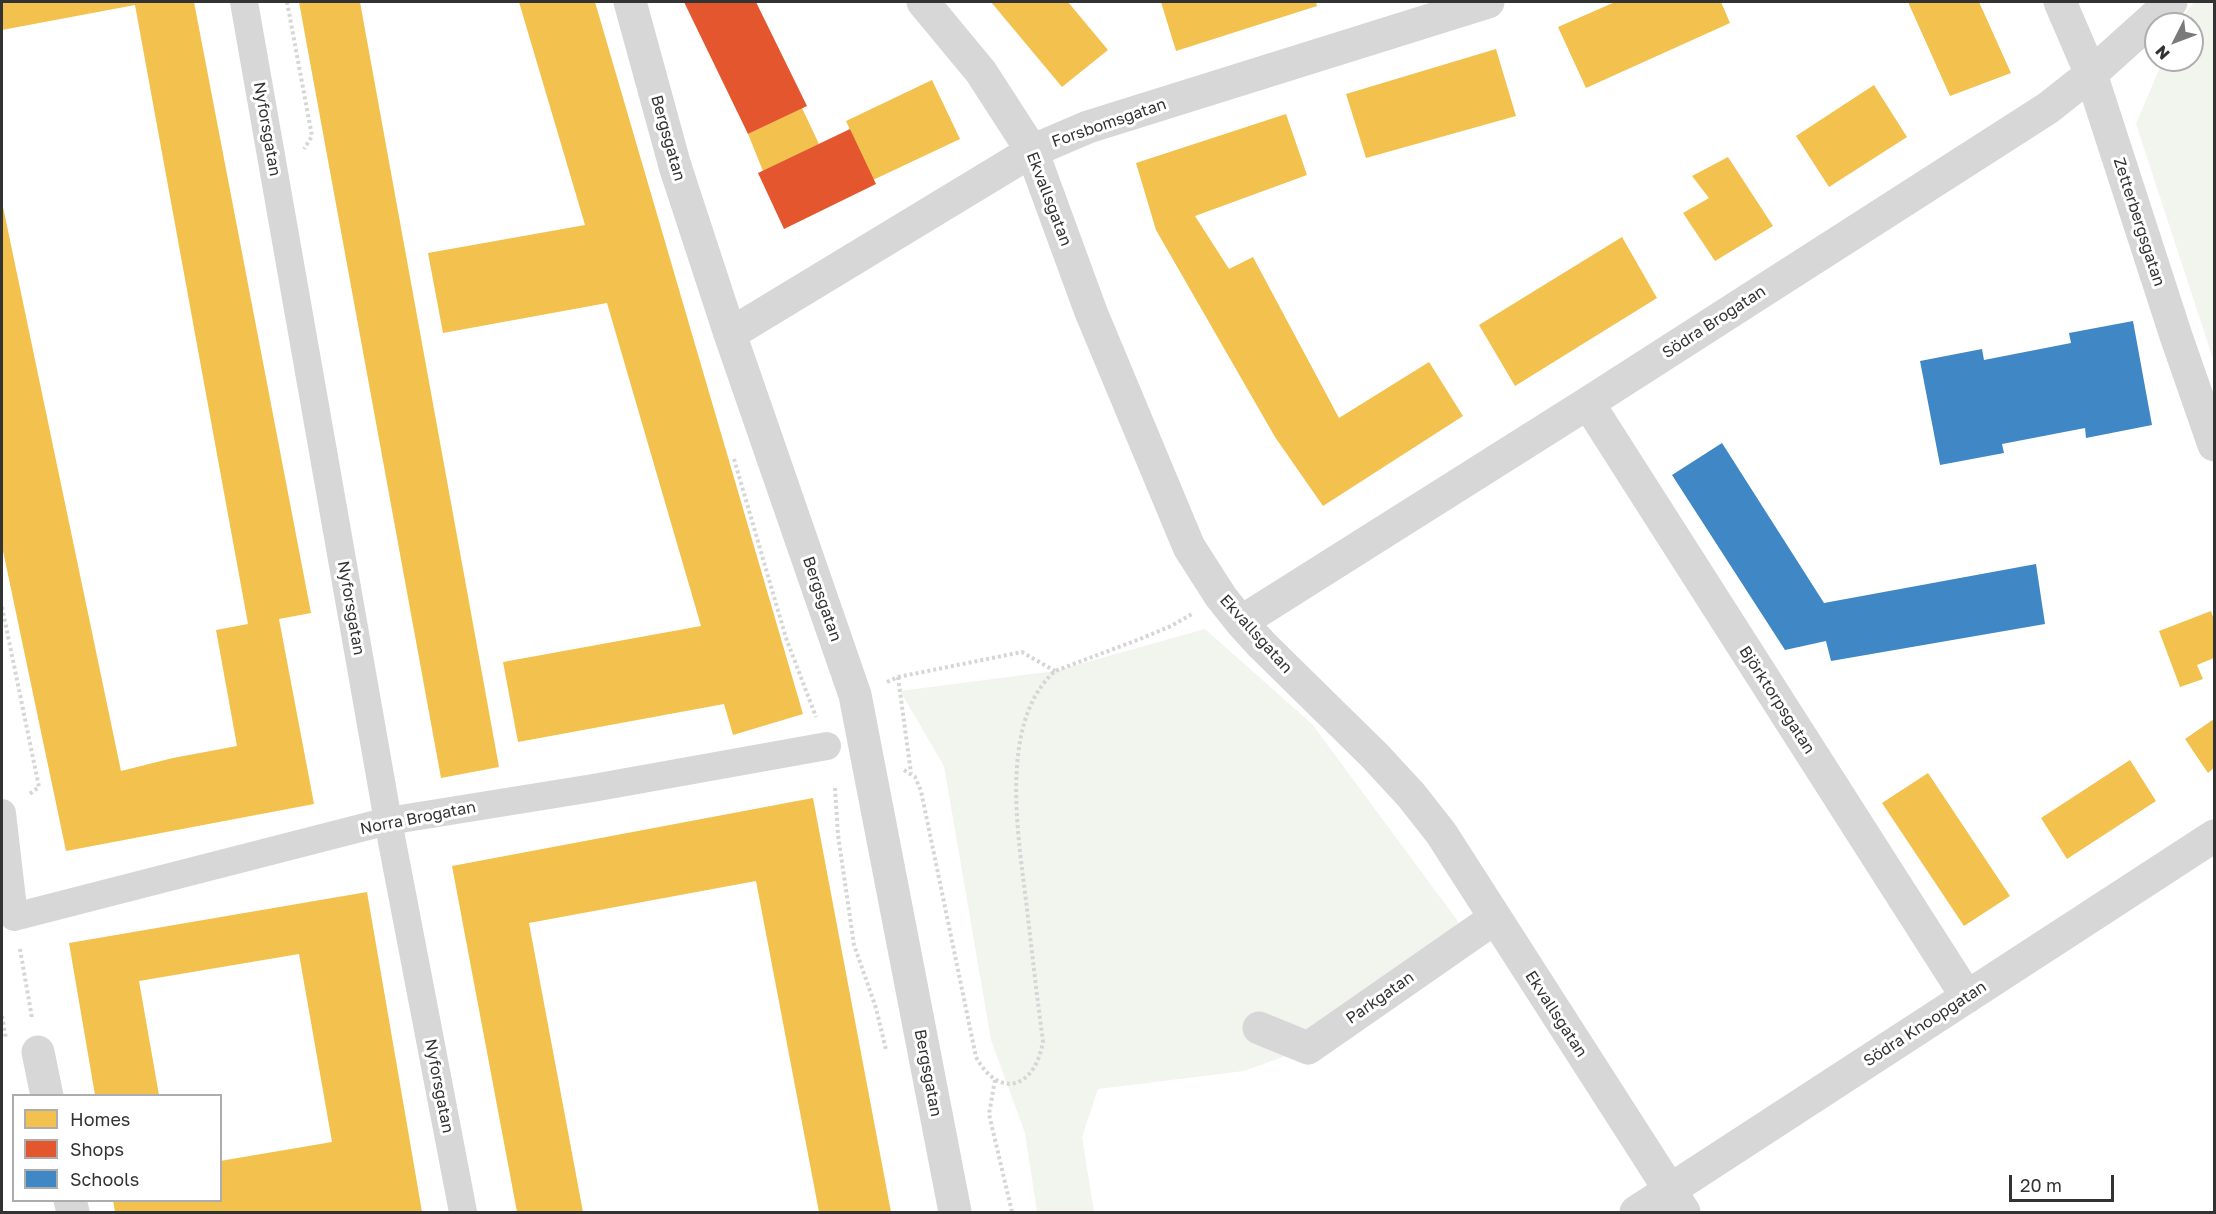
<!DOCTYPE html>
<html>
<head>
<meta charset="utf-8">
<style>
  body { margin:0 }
  #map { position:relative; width:2216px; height:1214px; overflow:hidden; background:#fff; font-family:"Golos Text",sans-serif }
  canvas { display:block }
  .frame { position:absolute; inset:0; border:3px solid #333; pointer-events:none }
  .legend { position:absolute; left:12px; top:1094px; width:210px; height:108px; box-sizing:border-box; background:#fff; border:2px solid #adadad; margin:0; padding:8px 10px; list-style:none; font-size:18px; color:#333 }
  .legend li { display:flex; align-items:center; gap:12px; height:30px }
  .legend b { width:30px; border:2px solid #adadad }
  .north { position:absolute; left:2144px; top:12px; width:60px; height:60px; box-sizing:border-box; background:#fff; border:2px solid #adadad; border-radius:50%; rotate:228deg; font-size:16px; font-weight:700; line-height:24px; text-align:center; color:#333 }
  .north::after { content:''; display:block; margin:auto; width:21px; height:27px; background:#7a7a7a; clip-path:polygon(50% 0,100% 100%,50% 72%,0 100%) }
  .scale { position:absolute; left:2009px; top:1175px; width:105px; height:27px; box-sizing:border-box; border:3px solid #333; border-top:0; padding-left:8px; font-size:18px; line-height:21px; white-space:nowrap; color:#333; -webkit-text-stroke:4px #fff; paint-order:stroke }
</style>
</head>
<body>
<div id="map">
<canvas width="2216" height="1214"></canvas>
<div class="frame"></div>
<ul class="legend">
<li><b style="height:16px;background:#f2c14e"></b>Homes</li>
<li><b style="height:16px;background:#e4572e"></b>Shops</li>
<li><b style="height:16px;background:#3f88c5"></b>Schools</li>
</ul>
<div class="north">N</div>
<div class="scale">20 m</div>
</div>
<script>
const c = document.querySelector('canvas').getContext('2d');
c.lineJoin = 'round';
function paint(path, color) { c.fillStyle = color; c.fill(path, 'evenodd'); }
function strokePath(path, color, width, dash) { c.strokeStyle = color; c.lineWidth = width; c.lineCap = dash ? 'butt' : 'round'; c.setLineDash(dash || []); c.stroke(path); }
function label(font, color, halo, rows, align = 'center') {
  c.font = font + ' "Golos Text",sans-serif'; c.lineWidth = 6; c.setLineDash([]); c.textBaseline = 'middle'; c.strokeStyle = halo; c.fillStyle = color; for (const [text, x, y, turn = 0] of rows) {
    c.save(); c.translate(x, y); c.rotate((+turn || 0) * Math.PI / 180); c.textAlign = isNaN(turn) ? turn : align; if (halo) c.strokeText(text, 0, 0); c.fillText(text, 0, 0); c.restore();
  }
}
paint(new Path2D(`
  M2194 2H2214V362L2136 124 2163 60H2192V24H2178Z
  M1205 629 1312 724 1457 920 1463 940 1308 1048 1244 1071 1098 1089 1082 1137 1094 1212H1037L1025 1133 991 1040 944 766 900 691 1055 671Z`), '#f1f5ed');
paint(new Path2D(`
  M2 2H194L311 613 279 619 314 804 66 851 2 546V202L121 771 173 758 237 746 216 630 248 624 135 5 2 30Z
  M299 2H360L499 767 441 778Z
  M519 2H595L803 714 733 735 724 704 518 742 503 662 701 626 607 303 443 333 428 253 585 225Z
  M991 2H1068L1108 50 1062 87Z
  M1161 2H1316L1317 6 1176 51Z
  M1615 2H1721L1730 23 1586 88 1558 27Z
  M1908 2H1979L2011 73 1950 96Z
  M1496 49 1516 116 1366 158 1346 94Z
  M932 80 960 139 873 180 846 121Z
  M1874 85 1907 137 1829 187 1796 136Z
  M802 108 819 144 763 171 748 134Z
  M1286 114 1307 175 1195 216 1229 269 1253 257 1339 418 1429 362 1463 416 1323 506 1275 437 1156 230 1136 163Z
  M1728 157 1773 226 1715 261 1683 213 1709 198 1692 176Z
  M1622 237 1657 298 1515 386 1479 325Z
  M2211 611 2214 620V658L2197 665 2203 679 2180 687 2159 631Z
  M2214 719V768L2208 773 2185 739Z
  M2130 760 2156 801 2067 859 2041 818Z
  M1928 773 2010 896 1964 926 1882 803Z
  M813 798 891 1212H819L756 881 529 923 583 1212H517L452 866Z
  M367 892 422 1212H115L113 1200H220V1161L332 1142 299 954 139 981 159 1095H95L69 943Z`), '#f2c14e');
paint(new Path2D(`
  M684 2H756L807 106 748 134Z
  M850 129 876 184 784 229 758 173Z`), '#e4572e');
paint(new Path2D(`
  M2133 321 2152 425 2086 438 2085 428 2002 444 2004 453 1940 465 1920 361 1982 349 1984 360 2071 343 2069 333Z
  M1722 443 1824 603 2036 564 2045 624 1831 661 1826 641 1785 650 1672 475Z`), '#3f88c5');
strokePath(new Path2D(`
  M287 2 312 136 304 149
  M734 459 786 638 816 717
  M2 607 39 787 28 795
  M898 677 911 773
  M887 682 898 677 1022 652 1055 671
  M904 770 915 777 921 791 976 1057C1000 1101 1036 1087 1043 1041 1037 997 1032 953 1027 909 1019 840 997 723 1055 671L1140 639 1171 626 1192 614
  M835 788 838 835 854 945 876 1008 886 1050
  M20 949 32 1018
  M2 1016 6 1039
  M995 1080 989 1114 1012 1212`), '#d6d6d6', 4, [3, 3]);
strokePath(new Path2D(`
  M244 2 388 821 463 1212
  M2 813 14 917 388 821 593 788 827 746`), '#d7d7d7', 28);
strokePath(new Path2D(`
  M630 2 675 166 730 334 855 695 955 1212
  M923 2 981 72 1032 151 1091 312 1189 547 1221 597 1241 622 1262 645 1375 756 1411 795 1441 833 1684 1212
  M2060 2 2091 74 2176 336 2214 445
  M730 334 1032 151 1088 127 1488 2
  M1588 403 1967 997
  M1241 622 1588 403 2048 108 2091 74 2171 2
  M1259 1028 1308 1048 1495 918
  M38 1052 47 1096
  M70 1200 73 1212
  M1636 1212 2214 836`), '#d7d7d7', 33);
label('16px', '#333', '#fff', [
  ["Forsbomsgatan",1109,123,-19],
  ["Nyforsgatan",267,129,80],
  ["Bergsgatan",668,138,74],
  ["Ekvallsgatan",1049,199,69],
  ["Zetterbergsgatan",2139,222,72],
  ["Södra Brogatan",1714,322,-33],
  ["Bergsgatan",822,599,71],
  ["Nyforsgatan",351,608,80],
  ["Ekvallsgatan",1256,634,48],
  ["Björktorpsgatan",1777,700,57],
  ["Norra Brogatan",418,818,-11],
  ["Parkgatan",1380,998,-35],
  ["Ekvallsgatan",1556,1014,57],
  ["Södra Knoopgatan",1925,1024,-33],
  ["Bergsgatan",928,1073,79],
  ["Nyforsgatan",439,1086,79]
]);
</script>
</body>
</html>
